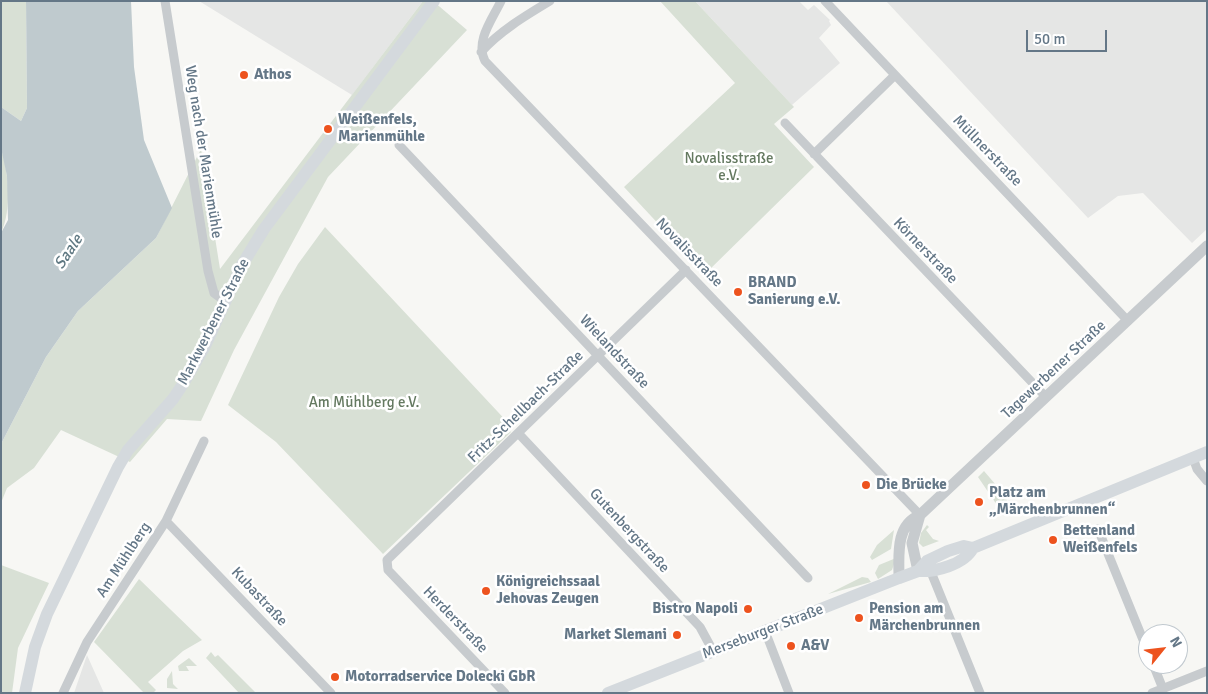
<!DOCTYPE html>
<html>
<head>
<meta charset="utf-8">
<style>
  body { margin:0 }
  #map { position:relative; width:1208px; height:694px; overflow:hidden; background:#f7f7f4; font-family:Signika,sans-serif }
  canvas { display:block }
  .frame { position:absolute; inset:0; border:2px solid #647787; pointer-events:none }
  .north { position:absolute; left:1138px; top:624px; width:50px; height:50px; box-sizing:border-box; background:#fff; border:1px solid #c1c9cf; border-radius:50%; rotate:61deg; font-size:14px; font-weight:700; line-height:20px; text-align:center; color:#647787 }
  .north::after { content:''; display:block; margin:auto; width:18px; height:22px; background:#ed531e; clip-path:polygon(50% 0,100% 100%,50% 72%,0 100%) }
  .scale { position:absolute; left:1026px; top:30px; width:81px; height:22px; box-sizing:border-box; border:2px solid #647787; border-top:0; padding-left:6px; font-size:15px; line-height:18px; white-space:nowrap; color:#647787; -webkit-text-stroke:4px #fff; paint-order:stroke }
</style>
</head>
<body>
<div id="map">
<canvas width="1208" height="694"></canvas>
<div class="frame"></div>
<div class="north">N</div>
<div class="scale">50 m</div>
</div>
<script>
const c = document.querySelector('canvas').getContext('2d');
c.lineJoin = 'round';
function paint(path, color) { c.fillStyle = color; c.fill(path, 'evenodd'); }
function strokePath(path, color, width, dash) { c.strokeStyle = color; c.lineWidth = width; c.lineCap = dash ? 'butt' : 'round'; c.setLineDash(dash || []); c.stroke(path); }
function label(font, color, halo, rows, align = 'center') {
  c.font = font + ' Signika,sans-serif'; c.lineWidth = 5; c.setLineDash([]); c.textBaseline = 'middle'; c.strokeStyle = halo; c.fillStyle = color; for (const [text, x, y, turn = 0] of rows) {
    c.save(); c.translate(x, y); c.rotate((+turn || 0) * Math.PI / 180); c.textAlign = isNaN(turn) ? turn : align; if (halo) c.strokeText(text, 0, 0); c.fillText(text, 0, 0); c.restore();
  }
}
paint(new Path2D(`
  M199 1H423L352 95Z
  M695 1H799L808 10 814 5 830 20 829 21 831 25 819 38 840 63 792 105Z
  M886 1H1207V229L1192 243 1143 193 1118 196 1088 218Z
  M87 655 104 693H74Z`), '#e5e6e5');
paint(new Path2D(`
  M1 1H26L27 108 21 121 1 107Z
  M423 1H433L467 30 328 177 234 350 201 421 167 419 130 462 61 430 34 468 7 488 1 503V444L46 357 78 311 156 238 201 149 220 269Z
  M660 1H695L794 107 774 124 814 167 705 274 624 187 735 83Z
  M1 148C9 173 12 210 1 233Z
  M325 227 512 427 508 430 511 432 383 554 276 442 228 405 279 297 298 264Z
  M984 471 1002 492 1013 511H1001L978 477Z
  M927 525 929 527 926 530 933 539 939 541 923 547 919 543 921 533Z
  M894 530 891 549 872 560 870 557 877 545Z
  M896 558 892 570 878 579 875 573 879 565Z
  M1 565 49 583 18 648 12 693H1Z
  M862 577 868 578 871 582 828 594Z
  M139 579 202 640 183 651 148 682 156 690 153 693H144L94 642Z
  M211 652 215 657 218 655 256 693H239L206 658Z
  M189 658 197 666H186L189 671H179L178 666Z
  M172 671 173 684 178 689 167 688V679Z`), '#d8e0d5');
paint(new Path2D(`
  M26 1H131L134 67 144 140 172 208 156 238 78 311 46 357 1 444V233L8 220 7 176 1 148V107L21 121 27 108Z`), '#bfcace');
strokePath(new Path2D(`
  M165 1 208 271 214 293 225 301
  M501 1C492 20 475 41 485 61L920 515
  M825 1 1128 321
  M481 52C500 31 525 16 550 1
  M785 123 1046 397
  M399 145 808 578
  M814 154 895 75
  M519 434 700 627 713 651
  M1193 458 1197 469 1207 481
  M166 521 331 693
  M1098 529 1148 652
  M931 572 980 693
  M765 631 789 693
  M1153 664 1163 689
  M63 693 87 642 166 521 204 441
  M505 693 388 570 387 560 686 270
  M1152 693 1207 671`), '#c7cbce', 9);
strokePath(new Path2D(`
  M918 571 912 543 920 515
  M899 578C899 556 895 525 920 515L1207 246`), '#c7cbce', 11);
strokePath(new Path2D(`
  M918 571C935 572 964 565 973 548
  M25 693 35 647 47 614 118 467 128 450 173 399 183 384 205 346 242 265 264 229 434 1
  M608 693 899 578 918 571 927 561 948 551 964 546 973 548 1207 452`), '#d4d9dd', 12);
for (const [x, y, r, color] of [
  [244,75,5,"#ed531e"],
  [328,129,5,"#ed531e"],
  [738,292,5,"#ed531e"],
  [866,485,5,"#ed531e"],
  [979,502,5,"#ed531e"],
  [1053,540,5,"#ed531e"],
  [486,591,5,"#ed531e"],
  [748,609,5,"#ed531e"],
  [859,618,5,"#ed531e"],
  [677,635,5,"#ed531e"],
  [791,646,5,"#ed531e"],
  [335,677,5,"#ed531e"]
]) { const dot = new Path2D(); dot.arc(x, y, r, 0, 2 * Math.PI); c.fillStyle = color; c.fill(dot); strokePath(dot, '#fff', 2); }
label('bold 15px', '#647787', '#fff', [
  ["Athos",254,75],
  ["Weißenfels,",338,120],
  ["Marienmühle",338,137],
  ["BRAND",748,283],
  ["Sanierung e.V.",748,300],
  ["Die Brücke",876,485],
  ["Platz am",989,493],
  ["„Märchenbrunnen“",989,510],
  ["Bettenland",1063,531],
  ["Weißenfels",1063,548],
  ["Königreichssaal",496,582],
  ["Jehovas Zeugen",496,599],
  ["Bistro Napoli",738,609,"right"],
  ["Pension am",869,609],
  ["Märchenbrunnen",869,626],
  ["Market Slemani",667,635,"right"],
  ["A&V",801,646],
  ["Motorradservice Dolecki GbR",345,677]
], 'left');
label('15px', '#647787', '#fff', [
  ["Müllnerstraße",987,151,46],
  ["Weg nach der Marienmühle",203,152,81],
  ["Körnerstraße",925,251,46],
  ["Novalisstraße",689,253,46],
  ["Markwerbener Straße",214,322,-63],
  ["Wielandstraße",614,352,47],
  ["Tagewerbener Straße",1054,370,-43],
  ["Fritz-Schellbach-Straße",526,407,-44],
  ["Gutenbergstraße",629,531,47],
  ["Am Mühlberg",124,560,-57],
  ["Kubastraße",259,597,47],
  ["Herderstraße",455,620,46],
  ["Merseburger Straße",763,632,-21]
]);
label('15px', '#647960', '#fff', [
  ["Novalisstraße",729,159],
  ["e.V.",729,176],
  ["Am Mühlberg e.V.",364,403]
]);
label('italic 16px', '#607983', '#fff', [
  ["Saale",69,252,-56]
]);
</script>
</body>
</html>
